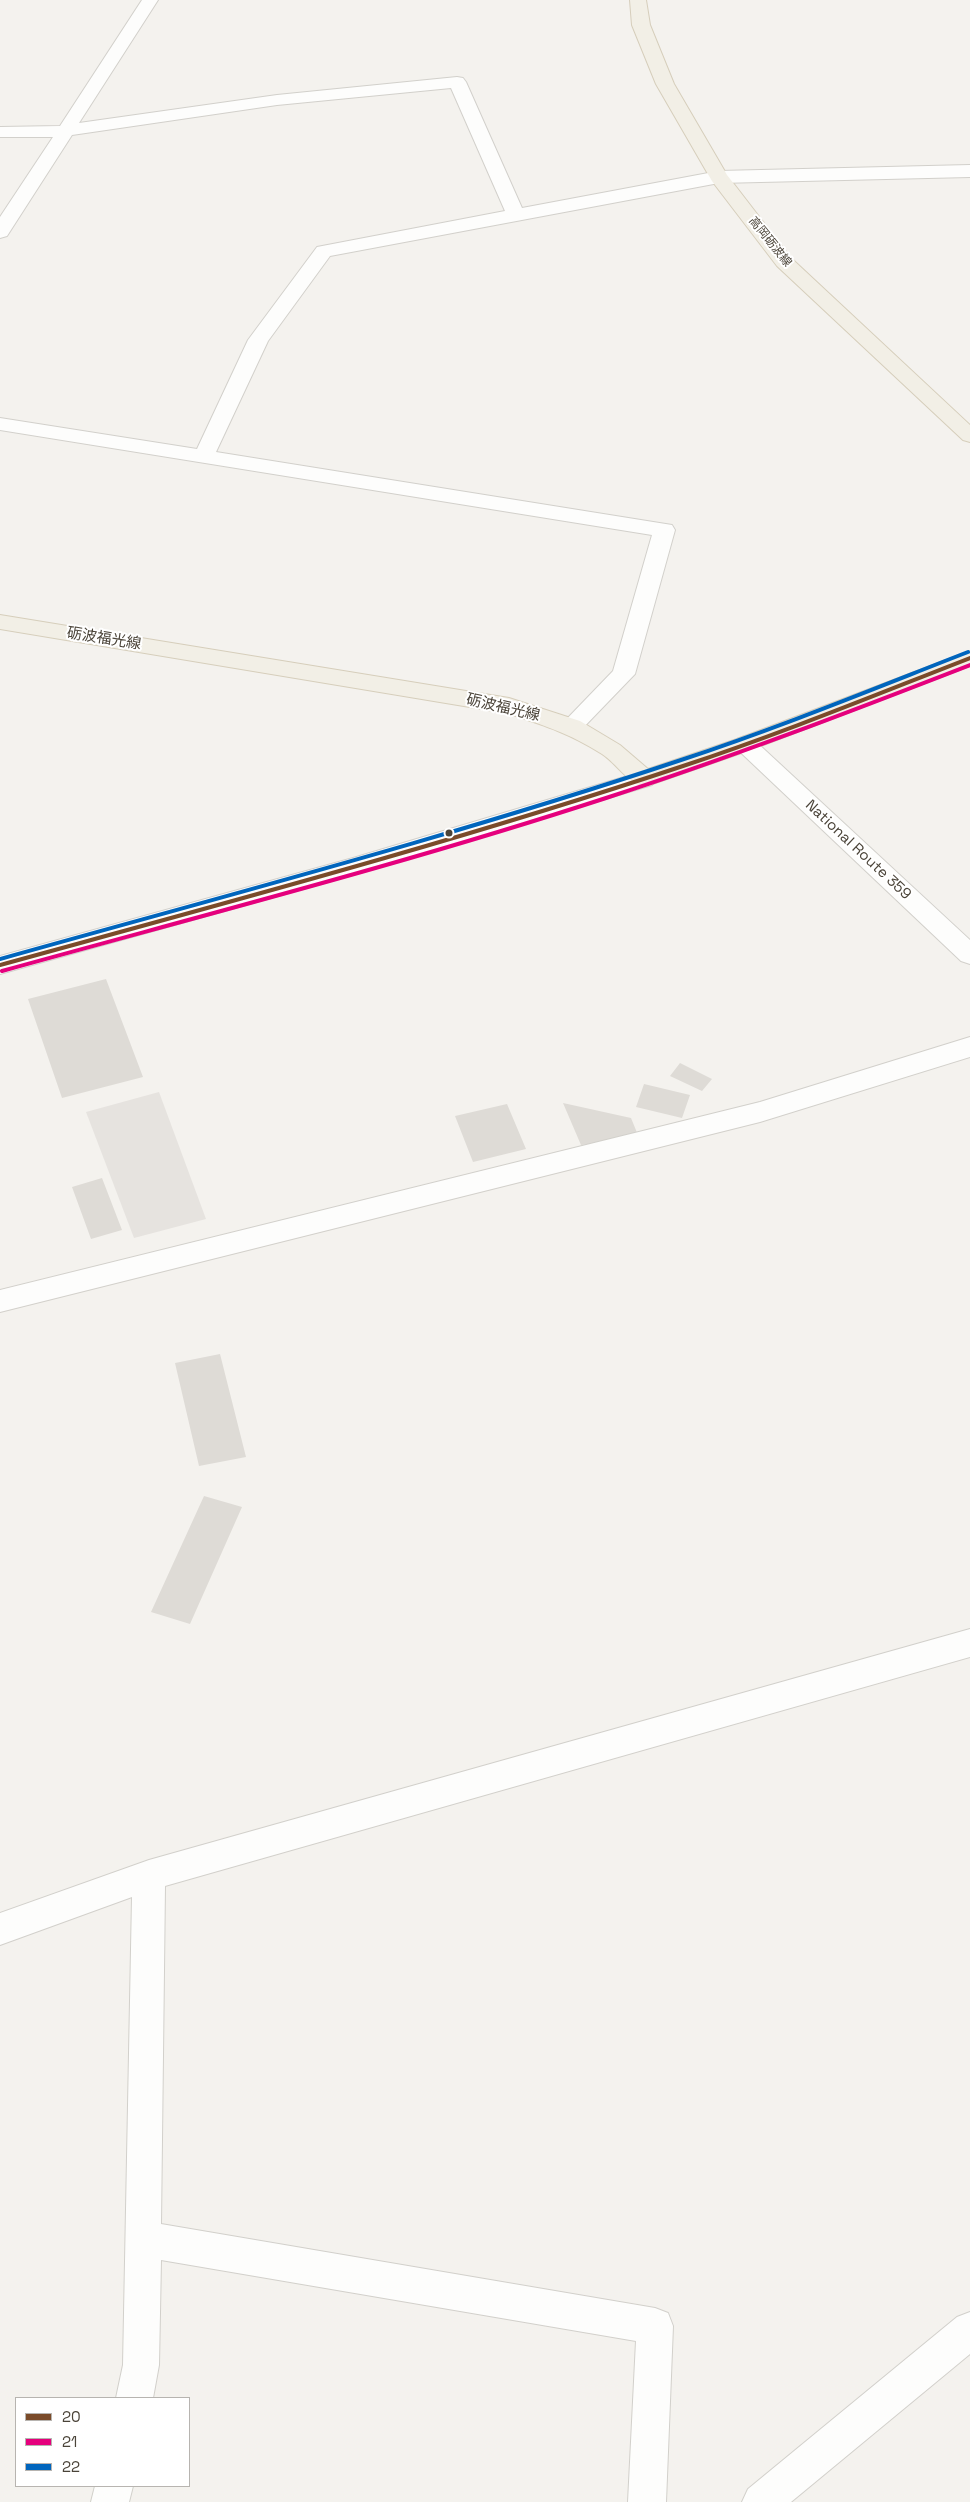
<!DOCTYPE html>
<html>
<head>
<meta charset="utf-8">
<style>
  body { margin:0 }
  #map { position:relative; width:970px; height:2502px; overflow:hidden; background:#f4f2ee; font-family:"Space Grotesk",sans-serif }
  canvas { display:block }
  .legend { position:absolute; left:15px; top:2397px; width:175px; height:90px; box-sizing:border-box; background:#fff; border:1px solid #b7b4b0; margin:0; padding:6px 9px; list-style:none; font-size:15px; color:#4b4439 }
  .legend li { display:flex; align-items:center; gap:10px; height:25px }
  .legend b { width:25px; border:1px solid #b7b4b0 }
</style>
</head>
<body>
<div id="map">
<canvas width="970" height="2502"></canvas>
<ul class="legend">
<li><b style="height:6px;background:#7a4b2a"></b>20</li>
<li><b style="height:6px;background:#e5007d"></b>21</li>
<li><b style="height:6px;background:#0065bd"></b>22</li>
</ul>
</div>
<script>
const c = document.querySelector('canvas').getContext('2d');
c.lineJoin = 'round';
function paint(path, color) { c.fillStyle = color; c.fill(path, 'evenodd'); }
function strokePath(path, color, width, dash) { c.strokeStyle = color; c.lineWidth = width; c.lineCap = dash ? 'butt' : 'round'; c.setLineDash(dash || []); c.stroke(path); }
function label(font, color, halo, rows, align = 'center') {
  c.font = font + ' "Space Grotesk","Noto Sans JP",sans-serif'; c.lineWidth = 4; c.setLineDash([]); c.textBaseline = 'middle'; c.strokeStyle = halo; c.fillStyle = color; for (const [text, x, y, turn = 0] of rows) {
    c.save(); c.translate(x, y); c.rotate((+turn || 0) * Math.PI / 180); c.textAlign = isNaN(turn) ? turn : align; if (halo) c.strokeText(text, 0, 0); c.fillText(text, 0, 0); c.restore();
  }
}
paint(new Path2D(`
  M159 1092 206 1219 134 1238 86 1112Z`), '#e6e3df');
paint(new Path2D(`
  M106 979 143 1077 62 1098 28 999Z
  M680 1063 712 1079 702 1091 670 1076Z
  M644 1084 690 1095 682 1118 636 1107Z
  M563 1103 631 1118 640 1140 581 1145Z
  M507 1104 526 1149 473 1162 455 1116Z
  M102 1178 122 1230 91 1239 72 1187Z
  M220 1354 246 1457 199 1466 175 1363Z
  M204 1496 242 1507 190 1624 151 1612Z`), '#dedbd6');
const minor = new Path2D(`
  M142 0H158L79 123 277 95 457 77 463 78 466 82 522 208 719 171 970 165V177L719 183 330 256 268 341 216 452 672 525 675 530 635 674 580 731 572 734 564 731 560 726 613 671 652 535 0 430V418L197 449 248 340 317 247 505 211 451 88 277 105 72 135 7 236 0 238V217L53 137H0V127L60 126Z
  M745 736 753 739 970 940V964L961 961 737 749 733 744 737 739Z
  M644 771 652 773 656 779 652 785 367 871 0 974V956L353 858Z
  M970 1037V1057L760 1122 0 1312V1290L760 1102Z
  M970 1629V1657L165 1886 161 2224 655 2308 668 2313 673 2326 666 2502H628L636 2341 161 2260 159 2365 153 2398H116L123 2365 132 1897 0 1945V1913L149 1860Z
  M970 2312V2354L791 2502H742L748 2489 957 2317Z
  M95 2486H133L129 2502H91Z`);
const major = new Path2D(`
  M630 0H646L650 25 674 84 727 175 791 258 970 425V442L963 440 777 266 712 181 656 84 632 25Z
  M0 615 509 698 580 721 620 745 648 769 737 739 970 651V666L753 749 644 787C627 782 617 764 602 754 569 733 543 725 506 713L0 629Z`);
strokePath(minor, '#d2d0cb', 2);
strokePath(major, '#d6cebb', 2);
paint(minor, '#fdfdfc');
paint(major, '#f2efe6');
strokePath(new Path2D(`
  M0 965C229 902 458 841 683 766 780 734 875 695 970 658`), '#7a4b2a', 4);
strokePath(new Path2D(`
  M2 971C204 915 407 863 606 798 729 758 849 712 970 665`), '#e5007d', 4);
strokePath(new Path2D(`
  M0 959C228 895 457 835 681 760 778 728 873 689 968 652`), '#0065bd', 4);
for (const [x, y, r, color] of [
  [449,833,4.5,"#4b4439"]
]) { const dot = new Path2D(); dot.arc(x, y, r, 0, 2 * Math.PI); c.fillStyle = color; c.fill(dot); strokePath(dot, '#fff', 2); }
label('12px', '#4b4439', '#fff', [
  ["高岡砺波線",770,242,51]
]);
label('15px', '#4b4439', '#fff', [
  ["砺波福光線",104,639,9],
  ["砺波福光線",503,708,13],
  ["National Route 359",858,850,43]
]);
</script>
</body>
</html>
